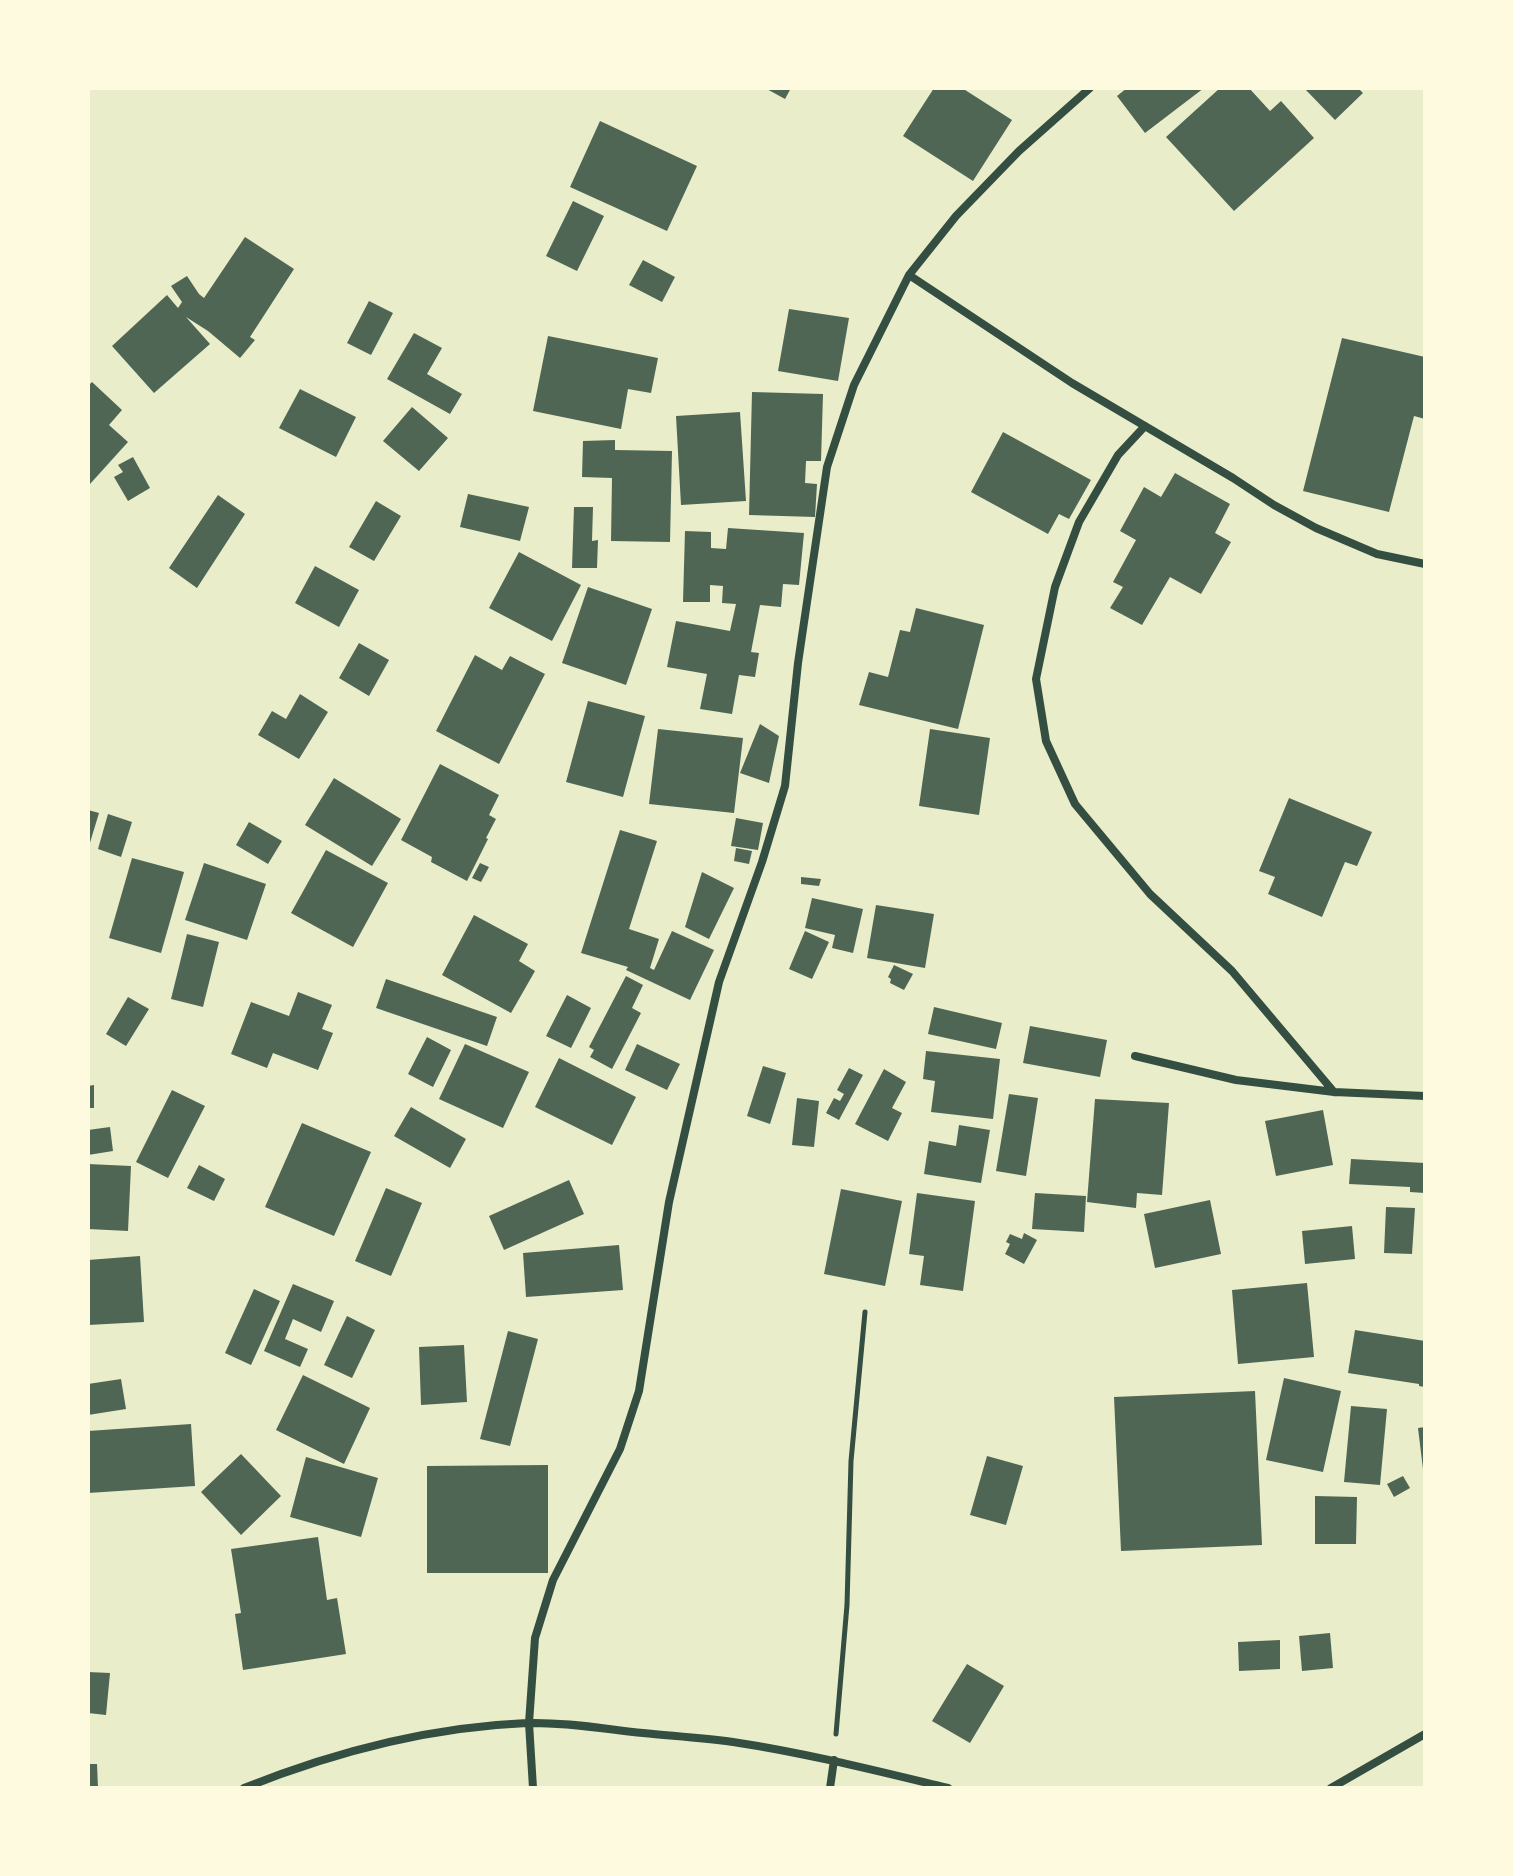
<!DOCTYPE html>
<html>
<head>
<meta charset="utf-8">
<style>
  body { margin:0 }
  #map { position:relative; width:1513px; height:1876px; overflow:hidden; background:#e9edc9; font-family:"DejaVu Sans",sans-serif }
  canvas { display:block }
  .frame { position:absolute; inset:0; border:90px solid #fefae0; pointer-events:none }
</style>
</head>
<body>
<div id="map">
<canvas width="1513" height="1876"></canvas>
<div class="frame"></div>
</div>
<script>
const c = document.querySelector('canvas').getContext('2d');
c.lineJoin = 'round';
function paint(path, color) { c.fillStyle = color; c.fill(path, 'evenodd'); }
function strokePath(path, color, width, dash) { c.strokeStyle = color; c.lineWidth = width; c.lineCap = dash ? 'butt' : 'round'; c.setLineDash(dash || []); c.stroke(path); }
paint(new Path2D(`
  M765 88H791L785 99Z
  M934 88H962L1012 120 973 181 903 136Z
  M1127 88H1204L1145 133 1117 96Z
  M1220 88H1249L1270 111 1281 101 1314 138 1234 211 1166 137Z
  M1304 88H1358L1363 93 1335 120Z
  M600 121 697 166 667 231 570 187Z
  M573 201 604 216 577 271 546 256Z
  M245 237 294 269 250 337 255 340 240 358 208 331 186 317 210 344 154 393 112 346 167 295 178 308 182 302 171 286 187 276 199 294 204 298Z
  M643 260 675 277 662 302 629 285Z
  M369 301 393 313 371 355 347 343Z
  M789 309 849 318 838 381 778 371Z
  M414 333 442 348 427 374 462 394 450 414 387 379Z
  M548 336 658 358 651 393 628 389 621 429 533 411Z
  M1342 338 1425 357V419L1414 416 1389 512 1303 491Z
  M92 382 122 410 109 425 128 442 90 484 88 386Z
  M300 389 356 417 336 457 279 428Z
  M752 392 823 394 821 461H806L805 483 817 484 815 517 749 515Z
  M412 407 448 438 419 471 383 441Z
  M740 412 746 501 681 505 676 416Z
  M1003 432 1091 480 1069 519 1059 514 1048 534 971 492Z
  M615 440V450L672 451 670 542 611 541 612 478 582 477 583 441Z
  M133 457 150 488 128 501 114 477 123 472 118 465Z
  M1175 473 1230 504 1215 533 1231 542 1201 594 1170 577 1142 625 1110 608 1123 587 1113 582 1136 540 1120 531 1144 487 1161 497Z
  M468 494 529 507 520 541 460 527Z
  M218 495 245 514 197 588 169 568Z
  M376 501 401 516 374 561 349 547Z
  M574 507H593L592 541 598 540 597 568H572Z
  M728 528 804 533 799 585 783 584 781 607 760 605 751 652 759 653 755 677 739 675 732 714 700 709 707 674 667 667 676 621 730 631 736 604 722 603 723 586 710 585V602H683L685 531 711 532V548L726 549Z
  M519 552 581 585 552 641 489 608Z
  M315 566 359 590 339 627 295 603Z
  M588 587 652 609 626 685 562 663Z
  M916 608 984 625 958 729 859 705 869 672 888 677 900 630 910 632Z
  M359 643 389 660 369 696 339 678Z
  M475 655 502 670 510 656 545 674 499 764 436 731Z
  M300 694 328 712 299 759 258 735 272 711 286 719Z
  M588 701 645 716 623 797 566 782Z
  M760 724 779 736 769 783 740 773Z
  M658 729 743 738 734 813 649 804Z
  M930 729 990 738 979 815 919 806Z
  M440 764 499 795 489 815 496 819 486 838 488 839 467 881 431 862 432 857 401 840Z
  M334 778 401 819 372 866 305 825Z
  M1289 798 1372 832 1357 866 1345 862 1322 917 1268 894 1275 877 1259 871Z
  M88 810 99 813 89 846H88Z
  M108 814 132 822 121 857 98 849Z
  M736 818 763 823 758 850 731 846Z
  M249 822 282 841 268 864 236 845Z
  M620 830 657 841 629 929 659 939 650 968 654 970 672 931 714 950 690 1000 626 970 628 967 581 953Z
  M736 848 752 851 749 864 734 861Z
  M326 850 388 883 353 947 291 913Z
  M132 858 184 872 161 953 109 938Z
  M204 863 266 884 247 940 185 920Z
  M480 863 489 867 481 882 472 878Z
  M702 872 734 888 709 939 685 927Z
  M801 877 821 879 819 886 801 884Z
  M812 898 863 909 853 953 832 948 835 935 805 928Z
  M876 905 934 914 925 968 867 958Z
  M474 915 528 944 519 961 535 971 511 1013 442 975Z
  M805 931 829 942 812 979 789 969Z
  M187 934 219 942 203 1007 171 999Z
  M894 965 913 974 904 990 890 983 891 979 888 977Z
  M626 976 643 985 632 1008 641 1013 612 1069 590 1057 594 1050 589 1047Z
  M386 979 497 1017 487 1046 376 1008Z
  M298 992 332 1005 322 1029 333 1033 318 1070 273 1053 267 1068 231 1054 251 1002 289 1016Z
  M567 995 591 1008 571 1048 546 1036Z
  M128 997 149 1009 126 1046 106 1034Z
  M934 1007 1002 1023 996 1049 928 1034Z
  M1030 1026 1107 1040 1100 1077 1023 1063Z
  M427 1037 451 1050 433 1087 408 1074Z
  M465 1044 529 1072 503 1128 439 1099Z
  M637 1044 680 1064 667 1090 625 1070Z
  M926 1051 1000 1059 993 1119 931 1112 935 1081 923 1079Z
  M559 1058 636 1097 612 1145 535 1107Z
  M763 1066 786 1073 770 1124 747 1116Z
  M849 1068 863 1075 839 1120 826 1113 834 1098 840 1101 844 1094 837 1090Z
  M884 1069 906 1082 892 1108 902 1113 888 1141 855 1124Z
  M94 1085V1108H88V1086Z
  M172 1090 205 1106 168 1178 136 1162Z
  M1009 1094 1038 1098 1026 1176 996 1171Z
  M797 1098 819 1101 814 1147 792 1145Z
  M1095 1099 1169 1103 1162 1195 1137 1193 1136 1208 1087 1202Z
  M411 1107 466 1139 450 1168 394 1136Z
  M1323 1110 1333 1165 1276 1176 1265 1121Z
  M302 1123 371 1152 334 1236 265 1207Z
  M959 1125 990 1130 981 1183 924 1174 929 1141 956 1146Z
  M110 1127 113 1151 88 1155V1130Z
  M1351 1159 1425 1163V1193L1410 1192V1187L1349 1184Z
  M88 1164 131 1166 128 1231 88 1229Z
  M199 1165 225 1179 214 1201 187 1188Z
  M569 1180 584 1214 504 1250 489 1216Z
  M386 1188 422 1203 391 1276 355 1261Z
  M841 1189 902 1201 885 1286 824 1274Z
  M917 1193 975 1201 963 1291 920 1285 924 1256 909 1254Z
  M1035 1193 1086 1196 1084 1232 1032 1229Z
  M1210 1200 1221 1254 1155 1268 1144 1214Z
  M1386 1207 1415 1208 1412 1254 1384 1253Z
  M1352 1226 1355 1259 1305 1264 1302 1231Z
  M1024 1233 1037 1240 1024 1264 1005 1254 1010 1244 1006 1242 1010 1234 1022 1239Z
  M619 1245 623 1290 526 1297 523 1253Z
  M140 1256 144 1322 88 1325V1260Z
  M1307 1283 1314 1357 1238 1364 1232 1290Z
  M293 1284 334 1301 321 1332 293 1319 285 1339 308 1349 300 1367 264 1351Z
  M254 1289 280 1301 251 1365 225 1353Z
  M347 1316 375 1330 352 1378 324 1365Z
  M1355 1330 1425 1341V1387L1419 1386V1384L1348 1373Z
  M508 1331 538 1339 510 1446 480 1439Z
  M464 1345 467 1402 421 1405 419 1347Z
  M303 1375 370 1408 344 1464 276 1430Z
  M1284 1378 1341 1391 1323 1472 1266 1460Z
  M121 1379 126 1409 88 1415V1384Z
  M1255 1391 1262 1545 1121 1551 1114 1397Z
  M1351 1406 1387 1409 1380 1485 1344 1482Z
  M191 1424 195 1486 88 1493V1431Z
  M1425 1427V1469H1423L1418 1428Z
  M241 1454 281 1496 241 1535 201 1492Z
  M987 1456 1023 1466 1006 1525 970 1515Z
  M306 1457 378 1478 361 1537 290 1517Z
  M548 1465V1573H427V1466Z
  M1403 1476 1410 1488 1394 1497 1387 1484Z
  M1315 1496 1357 1497 1356 1544H1315Z
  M318 1537 327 1600 337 1598 346 1654 243 1670 235 1614 241 1613 231 1549Z
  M1330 1633 1333 1668 1302 1671 1299 1636Z
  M1280 1640V1669L1239 1671 1238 1642Z
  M967 1664 1004 1686 970 1743 932 1721Z
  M88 1672 110 1673 106 1715 88 1713Z
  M88 1764H97L98 1788H88Z`), '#4f6655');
strokePath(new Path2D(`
  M836 1734 847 1605 851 1461 865 1312`), '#344e41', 5);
strokePath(new Path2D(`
  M909 275 1072 383 1233 478 1274 505 1316 528 1377 554 1425 564
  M1145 426 1118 455 1079 522 1055 587 1036 679 1046 741 1075 804 1150 894 1232 971 1334 1092
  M1135 1056 1236 1080 1334 1092 1425 1096
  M244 1788C334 1752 429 1727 527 1723 565 1722 605 1729 643 1733 673 1736 703 1738 733 1742 806 1753 877 1771 948 1788
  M533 1788 529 1723 535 1638 553 1580 620 1449 639 1391 669 1202 719 982 762 862 785 786 798 663 827 467 854 385 909 275 956 216 1019 151 1090 88
  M830 1788 834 1760
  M1331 1788 1425 1734`), '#344e41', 8);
</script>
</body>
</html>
